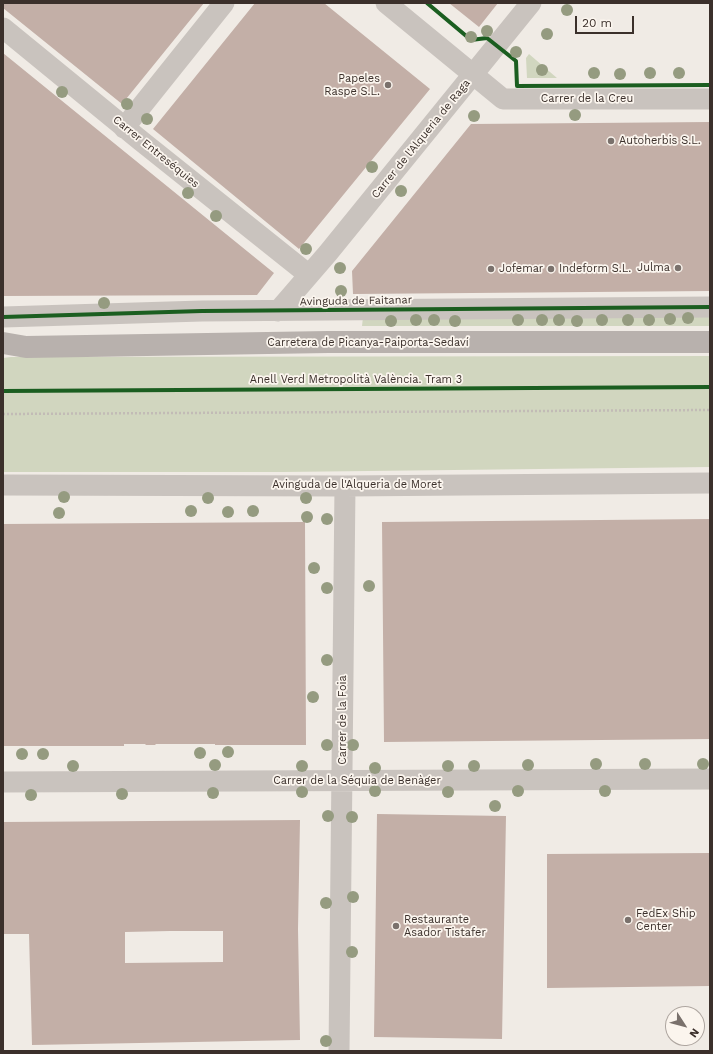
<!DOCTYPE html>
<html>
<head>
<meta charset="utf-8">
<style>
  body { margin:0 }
  #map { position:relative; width:713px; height:1054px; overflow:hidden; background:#f0ebe5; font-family:"Work Sans",sans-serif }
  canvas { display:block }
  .frame { position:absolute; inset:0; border:4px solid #3b302b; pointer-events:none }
  .north { position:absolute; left:665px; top:1006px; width:40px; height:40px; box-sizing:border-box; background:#fbf5ee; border:1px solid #aea6a0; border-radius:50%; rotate:126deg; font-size:11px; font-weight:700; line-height:16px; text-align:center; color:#3b302b }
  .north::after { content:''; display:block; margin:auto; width:14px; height:18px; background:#7a716c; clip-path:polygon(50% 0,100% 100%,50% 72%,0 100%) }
  .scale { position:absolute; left:575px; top:16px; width:59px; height:18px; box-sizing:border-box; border:2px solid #3b302b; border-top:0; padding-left:5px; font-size:12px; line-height:14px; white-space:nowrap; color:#3b302b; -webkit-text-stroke:3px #fbf5ee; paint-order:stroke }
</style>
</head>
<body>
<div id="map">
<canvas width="713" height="1054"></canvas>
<div class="frame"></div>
<div class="north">N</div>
<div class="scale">20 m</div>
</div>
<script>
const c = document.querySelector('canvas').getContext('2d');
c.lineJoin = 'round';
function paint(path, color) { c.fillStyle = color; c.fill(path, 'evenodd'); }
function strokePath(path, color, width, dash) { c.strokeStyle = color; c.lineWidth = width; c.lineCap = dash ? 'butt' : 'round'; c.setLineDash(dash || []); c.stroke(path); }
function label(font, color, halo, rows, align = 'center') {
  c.font = font + ' "Work Sans",sans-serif'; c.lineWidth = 3.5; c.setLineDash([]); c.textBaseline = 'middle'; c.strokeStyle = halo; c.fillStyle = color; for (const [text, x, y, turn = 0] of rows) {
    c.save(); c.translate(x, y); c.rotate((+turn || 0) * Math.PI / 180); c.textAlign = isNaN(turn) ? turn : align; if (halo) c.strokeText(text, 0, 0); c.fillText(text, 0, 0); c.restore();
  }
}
paint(new Path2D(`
  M529 54 557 78H527L526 58Z
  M710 316V326H362L363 317Z
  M710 356V467L283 472H3V358L11 357Z`), '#d1d6bf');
paint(new Path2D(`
  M3 3H204L122 104 3 8Z
  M255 3H324L430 89 299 249 153 129Z
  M449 3H498L479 27Z
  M3 53 274 273 257 295 3 296Z
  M710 122V291L353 294 352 271 471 124Z
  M710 519V739L384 742 382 522Z
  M305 522 306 745H215V744H156L155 745H146L145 744H124V746H3V524Z
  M377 814 506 816 502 1039 374 1037Z
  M300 820 298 929 300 1040 32 1045 29 934H3V822ZM170 931H223V962L125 963V932Z
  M710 853V986L547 988V854Z`), '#c3afa7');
strokePath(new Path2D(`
  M3 414 710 410`), '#c2bbb6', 2.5, [2, 2]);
strokePath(new Path2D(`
  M386 3 503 99H710
  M3 28 140 140 309 275
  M124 128 224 3
  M278 311 328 253 531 3
  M3 317 202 311 710 307
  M3 485 345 486 710 483
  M3 782 710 779
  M339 1051 345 486`), '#c9c3be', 21);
strokePath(new Path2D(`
  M3 343 26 347 328 342H710`), '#b8b1ad', 22);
strokePath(new Path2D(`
  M427 3 471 40 487 38 516 61 517 86 710 85
  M3 317 202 311 710 307
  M3 391 710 387`), '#1b5e20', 4);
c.fillStyle = '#959b80';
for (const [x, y] of [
  [567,10],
  [487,31],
  [547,34],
  [471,37],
  [516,52],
  [542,70],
  [594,73],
  [650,73],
  [679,73],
  [620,74],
  [62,92],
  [127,104],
  [575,115],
  [474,116],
  [147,119],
  [372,167],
  [401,191],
  [188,193],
  [216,216],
  [306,249],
  [340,268],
  [341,291],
  [104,303],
  [688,318],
  [670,319],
  [416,320],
  [434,320],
  [518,320],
  [542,320],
  [559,320],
  [602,320],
  [628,320],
  [649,320],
  [391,321],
  [455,321],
  [577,321],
  [64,497],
  [208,498],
  [306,498],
  [191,511],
  [253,511],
  [228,512],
  [59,513],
  [307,517],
  [327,519],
  [314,568],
  [369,586],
  [327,588],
  [327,660],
  [313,697],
  [327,745],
  [353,745],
  [228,752],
  [200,753],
  [22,754],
  [43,754],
  [596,764],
  [645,764],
  [703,764],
  [215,765],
  [528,765],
  [73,766],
  [302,766],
  [448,766],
  [474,766],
  [375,768],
  [375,791],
  [518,791],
  [605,791],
  [302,792],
  [448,792],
  [213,793],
  [122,794],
  [31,795],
  [495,806],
  [328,816],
  [352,817],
  [353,897],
  [326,903],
  [352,952],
  [326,1041]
]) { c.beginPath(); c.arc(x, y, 6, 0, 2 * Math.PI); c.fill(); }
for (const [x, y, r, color] of [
  [388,85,4,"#7a716c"],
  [611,141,4,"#7a716c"],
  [678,268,4,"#7a716c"],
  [491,269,4,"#7a716c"],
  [551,269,4,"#7a716c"],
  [628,920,4,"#7a716c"],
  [396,926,4,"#7a716c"]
]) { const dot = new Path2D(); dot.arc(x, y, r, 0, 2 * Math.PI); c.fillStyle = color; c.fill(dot); strokePath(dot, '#fbf5ee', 1.5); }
label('11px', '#3b302b', '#fbf5ee', [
  ["Papeles",380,79,"right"],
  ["Raspe S.L.",380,92,"right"],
  ["Autoherbis S.L.",619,141],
  ["Julma",670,268,"right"],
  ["Jofemar",499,269],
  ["Indeform S.L.",559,269],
  ["FedEx Ship",636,914],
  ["Center",636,927],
  ["Restaurante",404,920],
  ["Asador Tistafer",404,933]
], 'left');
label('11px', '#3b302b', '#fbf5ee', [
  ["Carrer de la Creu",587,99],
  ["Carrer de l'Alqueria de Raga",421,139,-51],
  ["Carrer Entreséquies",156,152,39],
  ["Avinguda de Faitanar",356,301,-1],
  ["Carretera de Picanya-Paiporta-Sedaví",368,343],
  ["Anell Verd Metropolità València. Tram 3",356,380],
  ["Avinguda de l'Alqueria de Moret",357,485],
  ["Carrer de la Foia",343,720,-90],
  ["Carrer de la Séquia de Benàger",357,781]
]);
</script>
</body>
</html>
